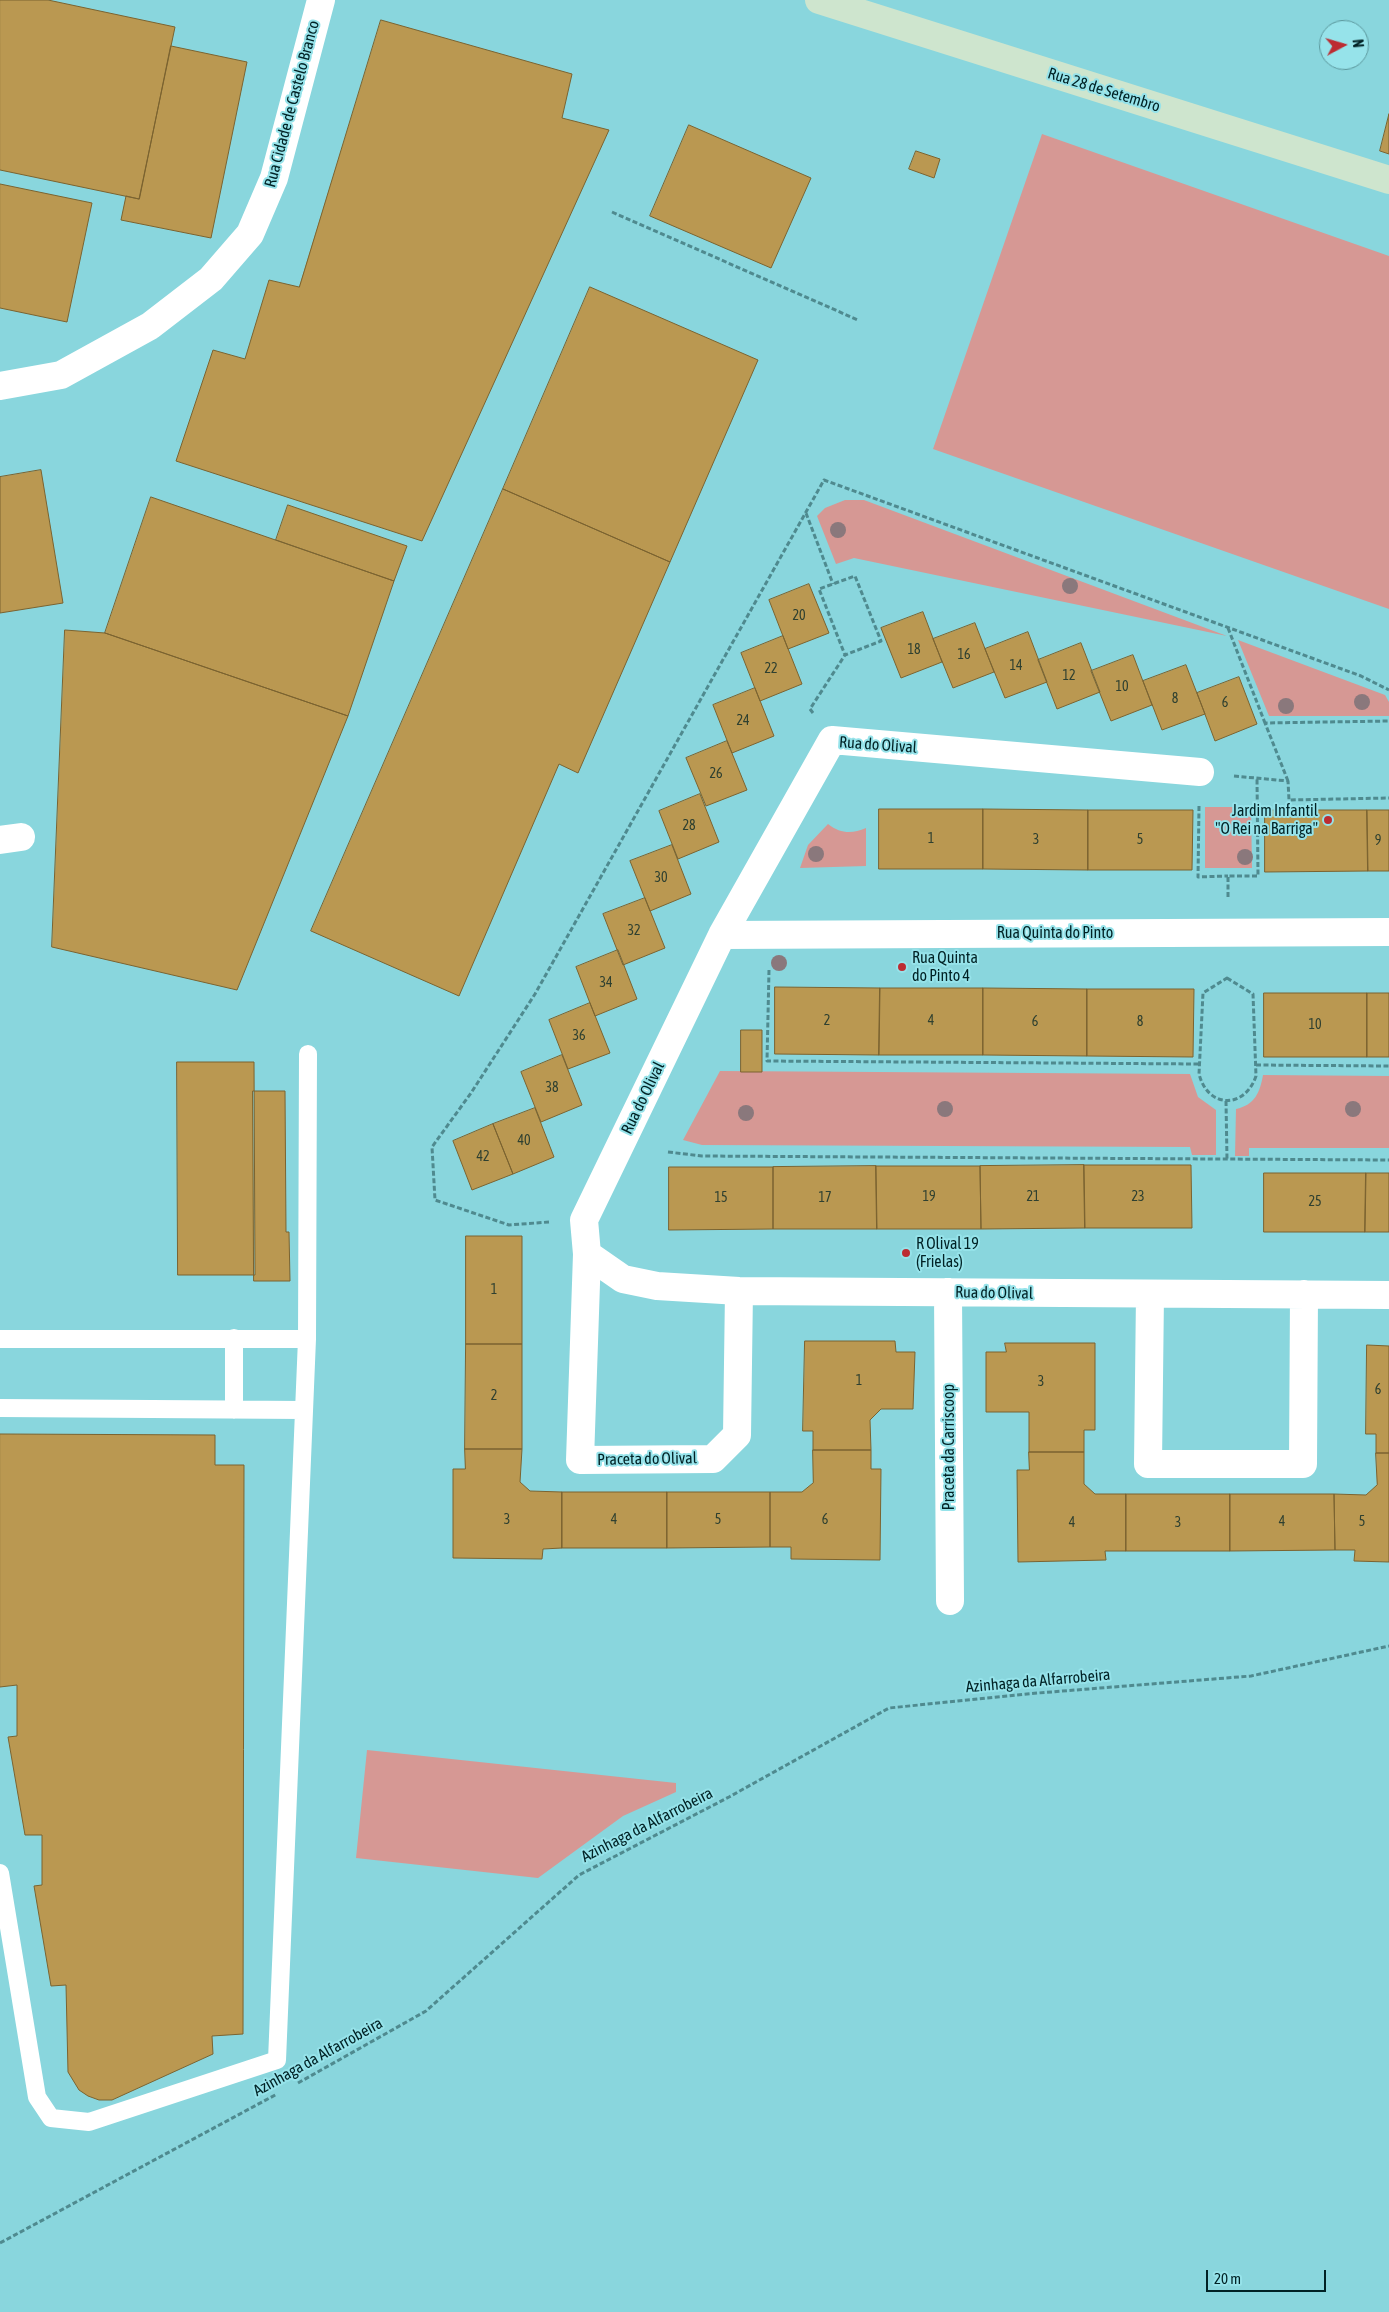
<!DOCTYPE html>
<html>
<head>
<meta charset="utf-8">
<style>
  body { margin:0 }
  #map { position:relative; width:1389px; height:2312px; overflow:hidden; background:#89d6dd; font-family:"Asap Condensed",sans-serif }
  canvas { display:block }
  .north { position:absolute; left:1319px; top:20px; width:50px; height:50px; box-sizing:border-box; background:#96e3ea; border:1px solid #5a969b; border-radius:50%; rotate:84deg; font-size:14px; font-weight:700; line-height:20px; text-align:center; color:#012225 }
  .north::after { content:''; display:block; margin:auto; width:18px; height:22px; background:#bc2c32; clip-path:polygon(50% 0,100% 100%,50% 72%,0 100%) }
  .scale { position:absolute; left:1206px; top:2270px; width:120px; height:22px; box-sizing:border-box; border:2px solid #012225; border-top:0; padding-left:6px; font-size:15px; line-height:18px; white-space:nowrap; color:#012225; -webkit-text-stroke:4px #96e3ea; paint-order:stroke }
</style>
</head>
<body>
<div id="map">
<canvas width="1389" height="2312"></canvas>
<div class="north">N</div>
<div class="scale">20 m</div>
</div>
<script>
const c = document.querySelector('canvas').getContext('2d');
c.lineJoin = 'round';
function paint(path, color) { c.fillStyle = color; c.fill(path, 'evenodd'); }
function strokePath(path, color, width, dash) { c.strokeStyle = color; c.lineWidth = width; c.lineCap = dash ? 'butt' : 'round'; c.setLineDash(dash || []); c.stroke(path); }
function label(font, color, halo, rows, align = 'center') {
  c.font = font + ' "Asap Condensed",sans-serif'; c.lineWidth = 4; c.setLineDash([]); c.textBaseline = 'middle'; c.strokeStyle = halo; c.fillStyle = color; for (const [text, x, y, turn = 0] of rows) {
    c.save(); c.translate(x, y); c.rotate((+turn || 0) * Math.PI / 180); c.textAlign = isNaN(turn) ? turn : align; if (halo) c.strokeText(text, 0, 0); c.fillText(text, 0, 0); c.restore();
  }
}
paint(new Path2D(`
  M1042 134 1389 256V609L933 449Z
  M845 500H864L1227 636 854 558 836 564 817 516 825 508Z
  M1238 640 1385 695 1389 702V716H1269Z
  M1205 807H1251L1252 868H1205Z
  M828 824C841 834 852 834 866 828V866L800 868 808 845Z
  M720 1071 1190 1074 1198 1097 1216 1110V1155H1192L1190 1147 702 1145 683 1140Z
  M1263 1075 1389 1076V1148H1249V1156H1235L1236 1109C1255 1105 1260 1092 1263 1075Z
  M367 1750 676 1783V1792L623 1816 538 1878 356 1858Z`), '#d69894');
const building = new Path2D(`
  M0 0H48L175 27 139 199 0 170Z
  M381 20 572 74 562 118 609 130 422 541 176 461 213 350 245 359 269 280 299 287Z
  M171 46 247 62 211 238 121 220 126 196 139 199Z
  M1389 114V154L1380 151Z
  M689 125 811 178 771 268 650 216Z
  M916 151 940 159 934 178 909 169Z
  M0 184 92 203 67 322 0 308Z
  M590 287 758 360 670 562 503 489Z
  M41 470 63 603 0 613V477Z
  M503 489 670 562 578 773 559 764 459 996 311 931Z
  M151 497 394 581 348 716 105 633Z
  M288 505 407 546 394 581 276 540Z
  M809 584 829 633 788 649 769 600Z
  M923 612 942 662 901 678 881 628Z
  M975 623 994 672 953 688 933 639Z
  M65 630 105 633 348 716 237 990 52 947Z
  M1028 632 1047 682 1005 698 985 649Z
  M783 636 802 684 760 701 741 653Z
  M1081 643 1100 692 1057 709 1038 660Z
  M1133 655 1152 705 1111 721 1091 671Z
  M1186 665 1205 714 1162 730 1143 681Z
  M1239 677 1257 724 1215 741 1197 693Z
  M755 688 774 736 732 753 713 705Z
  M727 741 747 790 706 806 686 758Z
  M700 794 719 842 678 859 659 811Z
  M879 809H983V869H879Z
  M983 809 1088 810V870L983 869Z
  M1088 810H1193L1192 870H1088Z
  M1265 810H1367L1368 871 1265 872Z
  M1367 810H1389V871H1368Z
  M672 845 691 894 650 911 630 861Z
  M645 898 665 948 623 965 603 914Z
  M618 950 637 999 595 1016 576 967Z
  M775 987 880 988 879 1055 775 1054Z
  M880 988H983V1055H879Z
  M983 988 1087 989V1056L983 1055Z
  M1087 989H1194L1193 1057 1087 1056Z
  M1264 993H1367V1057H1264Z
  M1367 993H1389V1057H1367Z
  M590 1003 610 1053 568 1069 549 1020Z
  M741 1030H762V1072H741Z
  M562 1055 582 1105 541 1122 521 1072Z
  M177 1062H254L255 1275H178Z
  M253 1091H285L286 1232H289L290 1281H254Z
  M535 1108 554 1157 513 1174 493 1124Z
  M493 1124 513 1174 472 1190 453 1141Z
  M1084 1165 1085 1228 981 1229 980 1166Z
  M1084 1165H1191L1192 1228H1085Z
  M876 1166 877 1229H773V1167Z
  M876 1166H980L981 1229H877Z
  M669 1167H773V1229L669 1230Z
  M1264 1173H1366L1365 1232H1264Z
  M1366 1173H1389V1232H1365Z
  M466 1236H522V1344H466Z
  M805 1341H895L896 1352H915L913 1409H881L870 1420 871 1450H813V1431H803Z
  M1005 1343H1095V1430H1084V1452H1029V1412H986V1352H1006Z
  M466 1344H522V1449H465Z
  M1367 1345 1389 1346V1453H1376V1434H1366Z
  M0 1434 215 1435V1465H244L243 2034 212 2036 213 2054 112 2100H99L88 2096 79 2090 68 2072 66 1985 51 1986 34 1886 42 1885V1835H25L8 1737 17 1736V1685L0 1687Z
  M465 1449H522L520 1482 530 1491 562 1492V1548L543 1549 542 1559 453 1558V1469H465Z
  M813 1450H871V1469H881L880 1560 791 1559V1547H770V1492H802L813 1483Z
  M1029 1452H1084V1484L1095 1494H1126V1551H1105L1106 1560 1018 1562 1017 1470H1029Z
  M1376 1453H1389V1562L1354 1561 1355 1550H1335L1334 1494 1366 1495 1377 1485Z
  M562 1492H667V1548H562Z
  M667 1492H770V1547L667 1548Z
  M1126 1494H1230V1551H1126Z
  M1230 1494H1334L1335 1550 1230 1551Z`);
paint(building, '#ba9851');
strokePath(building, '#7b6330', 1);
strokePath(new Path2D(`
  M612 212 858 320
  M806 513 833 584
  M1228 628 1265 723
  M813 713 810 709 845 655 881 641 855 576 819 589 845 655
  M1234 776 1288 781 1289 800 1389 798
  M1288 781 1265 723 1389 721
  M1199 806 1198 877 1228 876
  M1228 897V876H1258L1257 778
  M769 970 767 1061 1200 1064
  M1227 978 1253 994 1256 1076C1245 1109 1208 1109 1199 1074L1203 993Z
  M1256 1065 1389 1066
  M1226 1101 1227 1159
  M668 1152 702 1156 1389 1160
  M549 1222 509 1225 435 1200 432 1147 471 1093 535 994 824 480 1361 676 1389 690
  M298 2083 426 2011 579 1875 729 1797 889 1708 1038 1693 1251 1676 1389 1646
  M0 2243 277 2094`), '#4f8a8f', 3, [5, 2.5]);
strokePath(new Path2D(`
  M234 1338V1410
  M0 1339H307L277 2060 89 2122 51 2118 37 2097 0 1873
  M307 1339 308 1054
  M0 1408 303 1410`), '#fff', 18);
strokePath(new Path2D(`
  M0 386 61 375 150 326 211 279 250 234 274 178 321 0
  M1200 772 832 740 722 935 584 1220 587 1254 623 1279 657 1286 739 1291 1389 1295
  M0 840 21 837
  M722 935 1389 932
  M587 1254 580 1460 713 1459 737 1435 739 1291
  M948 1292 950 1601
  M1150 1294 1148 1464H1303L1304 1294`), '#fff', 28);
strokePath(new Path2D(`
  M819 0 1389 180`), '#cee5ce', 28);
c.fillStyle = '#8a787c';
for (const [x, y] of [
  [838,530],
  [1070,586],
  [1362,702],
  [1286,706],
  [816,854],
  [1245,857],
  [779,963],
  [945,1109],
  [1353,1109],
  [746,1113]
]) { c.beginPath(); c.arc(x, y, 8, 0, 2 * Math.PI); c.fill(); }
for (const [x, y, r, color] of [
  [1328,820,5,"#bc2c32"],
  [902,967,5,"#bc2c32"],
  [906,1253,5,"#bc2c32"]
]) { const dot = new Path2D(); dot.arc(x, y, r, 0, 2 * Math.PI); c.fillStyle = color; c.fill(dot); strokePath(dot, '#96e3ea', 2); }
label('14px', '#2f4030', null, [
  ["20",799,616],
  ["18",914,650],
  ["16",964,655],
  ["14",1016,666],
  ["22",771,669],
  ["12",1069,676],
  ["10",1122,687],
  ["8",1175,699],
  ["6",1225,703],
  ["24",743,721],
  ["26",716,774],
  ["28",689,826],
  ["1",931,839],
  ["3",1036,840],
  ["5",1140,840],
  ["9",1378,841],
  ["30",661,878],
  ["32",634,931],
  ["34",606,983],
  ["2",827,1021],
  ["4",931,1021],
  ["6",1035,1022],
  ["8",1140,1022],
  ["10",1315,1025],
  ["36",579,1036],
  ["38",552,1088],
  ["40",524,1141],
  ["42",483,1157],
  ["19",929,1197],
  ["21",1033,1197],
  ["23",1138,1197],
  ["15",721,1198],
  ["17",825,1198],
  ["25",1315,1202],
  ["1",494,1290],
  ["1",859,1381],
  ["3",1041,1382],
  ["6",1378,1390],
  ["2",494,1396],
  ["3",507,1520],
  ["4",614,1520],
  ["5",718,1520],
  ["6",825,1520],
  ["4",1282,1522],
  ["5",1362,1522],
  ["4",1072,1523],
  ["3",1178,1523]
]);
label('16px', '#012225', '#96e3ea', [
  ["Rua 28 de Setembro",1104,90,17],
  ["Rua Cidade de Castelo Branco",292,104,-75],
  ["Rua do Olival",878,745,4],
  ["Rua Quinta do Pinto",1055,933],
  ["Rua do Olival",643,1098,-64],
  ["Rua do Olival",994,1293,1],
  ["Praceta da Carriscoop",949,1447,-90],
  ["Praceta do Olival",647,1459,-1],
  ["Azinhaga da Alfarrobeira",1038,1681,-5],
  ["Azinhaga da Alfarrobeira",647,1825,-27],
  ["Azinhaga da Alfarrobeira",318,2057,-29]
]);
label('16px', '#012225', '#96e3ea', [
  ["Jardim Infantil",1318,811,"right"],
  ["\"O Rei na Barriga\"",1318,829,"right"],
  ["Rua Quinta",912,958],
  ["do Pinto 4",912,976],
  ["R Olival 19",916,1244],
  ["(Frielas)",916,1262]
], 'left');
</script>
</body>
</html>
